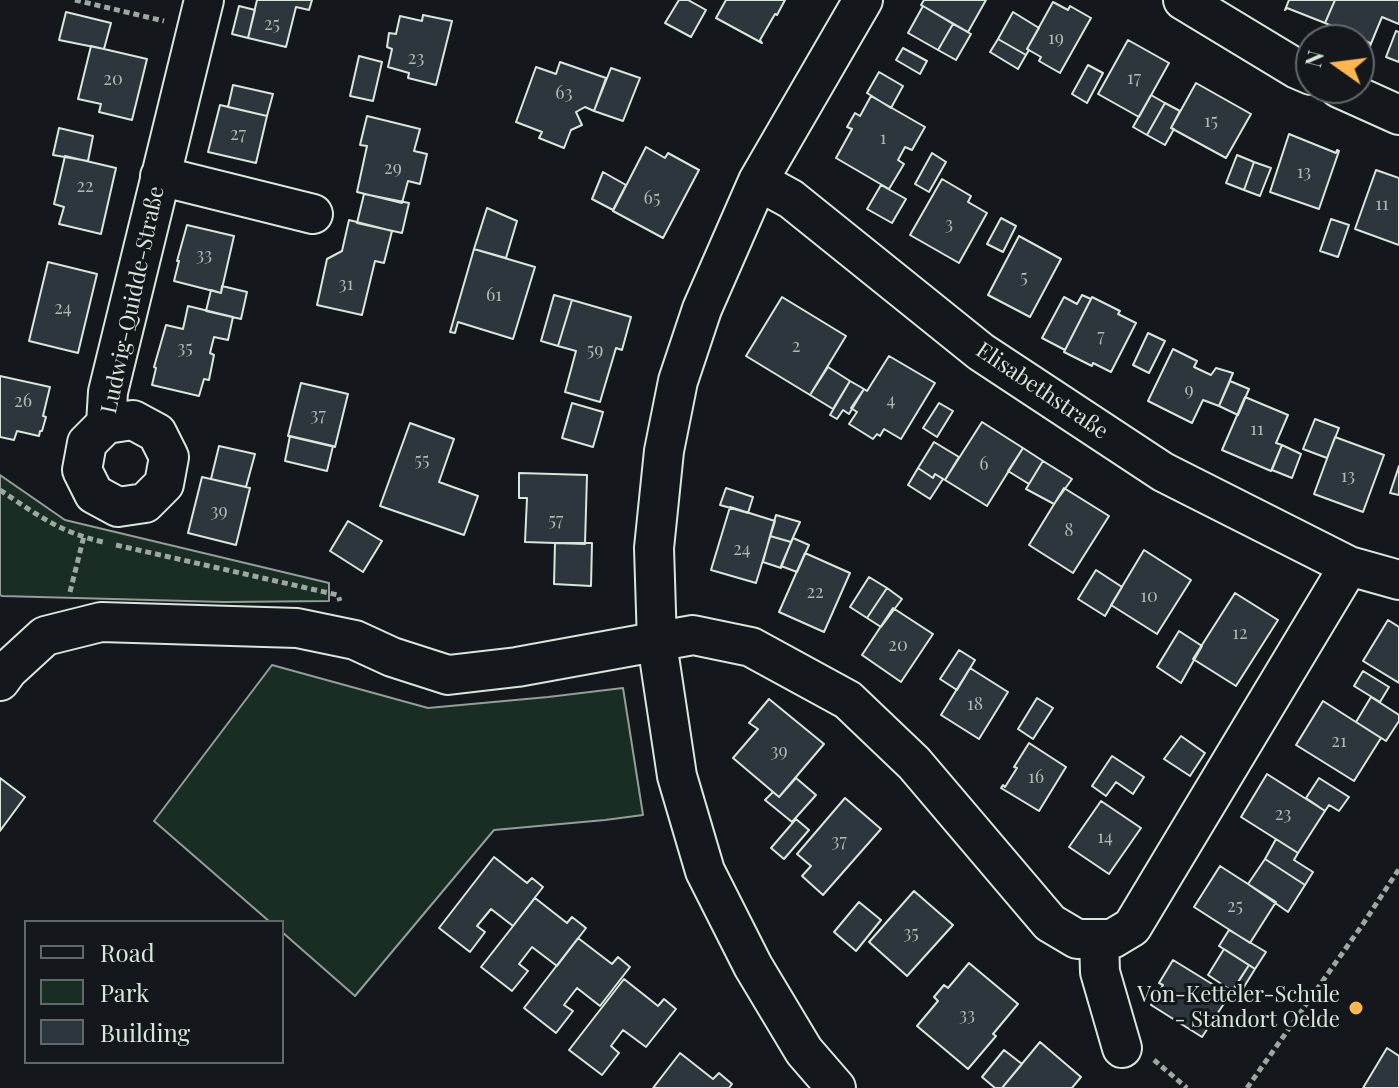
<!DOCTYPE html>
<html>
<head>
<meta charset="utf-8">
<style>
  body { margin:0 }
  #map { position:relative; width:1399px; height:1088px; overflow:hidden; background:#14181c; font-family:"Playfair Display",serif }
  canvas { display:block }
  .legend { position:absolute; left:24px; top:920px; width:260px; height:144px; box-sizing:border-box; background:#14181c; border:2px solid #626a69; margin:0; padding:10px 14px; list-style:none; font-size:24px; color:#d8e6dc }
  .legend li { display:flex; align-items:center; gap:16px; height:40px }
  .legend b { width:40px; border:2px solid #626a69 }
  .north { position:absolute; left:1295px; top:24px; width:80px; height:80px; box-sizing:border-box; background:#14181c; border:2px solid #626a69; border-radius:50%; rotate:284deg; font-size:22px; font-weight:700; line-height:32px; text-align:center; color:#d8e6dc }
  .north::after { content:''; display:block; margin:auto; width:28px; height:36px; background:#ffb74d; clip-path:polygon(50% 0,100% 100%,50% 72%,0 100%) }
</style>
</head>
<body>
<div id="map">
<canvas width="1399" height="1088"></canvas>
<ul class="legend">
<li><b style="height:10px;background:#14181c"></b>Road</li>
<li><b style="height:22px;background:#1a2d24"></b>Park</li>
<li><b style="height:22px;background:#2c363c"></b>Building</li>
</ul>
<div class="north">N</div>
</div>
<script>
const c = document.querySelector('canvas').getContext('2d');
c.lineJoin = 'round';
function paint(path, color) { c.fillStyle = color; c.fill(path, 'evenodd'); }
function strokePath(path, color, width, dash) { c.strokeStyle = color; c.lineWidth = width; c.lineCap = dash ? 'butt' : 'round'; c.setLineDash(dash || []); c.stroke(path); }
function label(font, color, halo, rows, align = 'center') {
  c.font = font + ' "Playfair Display",serif'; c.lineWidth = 6; c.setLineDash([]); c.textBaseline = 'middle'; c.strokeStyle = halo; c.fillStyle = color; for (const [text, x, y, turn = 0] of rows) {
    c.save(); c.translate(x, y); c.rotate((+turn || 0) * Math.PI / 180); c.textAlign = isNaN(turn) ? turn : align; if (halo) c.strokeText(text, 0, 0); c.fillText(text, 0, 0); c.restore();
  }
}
const green = new Path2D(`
  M0 475 65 520 329 583V601L224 602 2 596 0 595Z
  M272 665 428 708 548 697 623 688 643 815 605 820 494 830 355 996 282 932V922H270L154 821Z`);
paint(green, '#1a2d24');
strokePath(green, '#939e99', 2);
const building = new Path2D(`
  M257 0H312L309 10 296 7 286 47 248 38Z
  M679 0H688L706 10 691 37 665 23Z
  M726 0H785L777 15 775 14 760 40 762 43 716 18Z
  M924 0H986L968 32 923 6 921 5Z
  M1289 0H1335L1325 23 1287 8 1285 10Z
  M1335 0H1399V24L1382 17 1370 46 1368 45 1370 43 1325 23Z
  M1053 2 1068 10 1070 6 1091 18 1060 73 1039 61 1041 57 1027 49Z
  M239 6 255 10 248 38 232 34Z
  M923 6 953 24 938 50 908 33Z
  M66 12 111 23 104 49 59 40Z
  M1013 12 1039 28 1027 49 1029 50 1026 55 998 39Z
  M423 15 452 21 436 85 408 78 409 73 388 67 392 49 387 47 389 33 396 34 400 16 422 21Z
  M953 24 971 34 956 60 938 50Z
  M1396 31 1399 32V62L1386 57Z
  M998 39 1026 55 1018 69 990 52Z
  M1128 40 1169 63 1139 117 1098 94Z
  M91 46 147 59 132 120 99 112 101 104 78 99Z
  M903 48 927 61 920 74 896 60Z
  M359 56 382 62 373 101 350 96Z
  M560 62 606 78 594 111 585 107 576 112 582 125 571 130 564 148 539 138 542 132 516 122 536 67 556 74Z
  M1088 65 1103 73 1087 103 1072 94Z
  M611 68 640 78 623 121 594 111Z
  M879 72 903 86 891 108 867 93Z
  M1196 83 1251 114 1226 158 1171 128Z
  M233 85 273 94 267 116 228 107Z
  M1151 95 1165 103 1147 135 1133 127Z
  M871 96 925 127 912 150 905 147 898 160 904 164 889 189 836 158 852 129 847 127 855 113 860 116Z
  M1165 103 1180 111 1171 128 1174 129 1165 145 1147 135Z
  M220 105 267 116 256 163 208 152Z
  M367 116 420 129 414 151 427 154 420 184 408 181 402 203 357 192 367 146 360 145Z
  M59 128 93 136 88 161 53 155Z
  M1289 134 1336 153 1337 150 1339 151 1319 209 1270 192Z
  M646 147 665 158 668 153 699 170 663 238 613 211Z
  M932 153 946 162 929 192 915 184Z
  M1237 155 1254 162 1244 190 1226 183Z
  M65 156 116 168 101 234 59 224 64 207 54 204Z
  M1254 162 1271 168 1260 196 1244 190Z
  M1376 170 1399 178V245L1355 229Z
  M603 172 626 185 613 210 592 199Z
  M942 179 971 196 968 202 987 213 959 263 910 235Z
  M881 185 906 199 892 223 867 209Z
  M364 194 409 203 402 233 357 223Z
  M487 208 517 221 506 258 474 249Z
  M1001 218 1016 226 1003 252 987 244Z
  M1331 219 1349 225 1338 257 1320 251Z
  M349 220 392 231 384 263 375 261 362 315 317 305 327 259 342 251Z
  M187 225 234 236 221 293 174 281 179 261H177Z
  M1019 236 1061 259 1030 317 988 295Z
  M474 249 535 267 513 339 458 322 455 333 450 332Z
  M48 262 97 274 78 353 29 341Z
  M222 286 247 292 241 319 206 311 211 290 221 293Z
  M554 295 572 300 558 346 541 341Z
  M1082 295 1091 299 1065 350 1042 338 1064 297 1077 304Z
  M782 297 846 336 810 395 746 356Z
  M1092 297 1120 311 1118 314 1136 323 1111 372 1093 363 1092 366 1064 352Z
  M572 300 631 317 622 350 616 348 600 402 565 392 576 351 558 346Z
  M188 306 233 317 228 340 214 337 210 353 214 355 209 380 204 379 199 396 152 385 156 368 154 367 166 325 183 329Z
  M1148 333 1165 341 1149 373 1133 365Z
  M1173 349 1197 361 1194 367 1211 375 1216 368 1233 373 1219 406 1203 400 1192 423 1148 401Z
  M889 356 935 383 901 439 884 429 880 436 877 434 873 439 849 424 857 412 851 408 864 389 867 391Z
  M828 367 850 381 833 409 810 395Z
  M0 376 50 387 43 416 46 417 42 431H40L39 436 17 431 14 440 0 437Z
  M850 381 864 389 849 414 843 410 837 419 830 415Z
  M1230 381 1249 389 1238 415 1219 406Z
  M301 383 348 394 335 447 288 436Z
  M1245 397 1288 415 1276 443 1282 445 1271 471 1222 450Z
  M572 403 603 412 593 447 562 438Z
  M939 403 953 411 937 437 923 428Z
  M1315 419 1339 428 1327 458 1303 449Z
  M982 422 1023 448 987 506 945 480Z
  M410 423 454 439 439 482 478 496 464 535 380 506Z
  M290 436 333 446 327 471 285 461Z
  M1335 437 1384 455 1363 512 1314 494Z
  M934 442 959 457 945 480 935 474 933 478 918 468Z
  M1282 445 1301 454 1292 478 1272 470Z
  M219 446 255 454 246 487 211 479Z
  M1023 448 1043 461 1029 484 1008 471Z
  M1043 461 1072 479 1054 504 1026 489Z
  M1399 466V495L1390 493Z
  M918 468 933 478 935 474 943 479 930 499 908 485Z
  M519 473 587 475 585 544 525 542 527 498H519Z
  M202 477 250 488 236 545 188 533Z
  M726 488 753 497 748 513 720 505Z
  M1064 488 1109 516 1073 573 1029 545Z
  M730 507 775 521 756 583 711 570Z
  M776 515 800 522 791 542 770 536Z
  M348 521 382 541 363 572 330 551Z
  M770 536 791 542 781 568 763 562Z
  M793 538 809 545 797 572 781 566Z
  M555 543H592L591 586 554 584Z
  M1144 550 1191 580 1157 634 1111 605Z
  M805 553 850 573 824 632 779 612Z
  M1096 570 1122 587 1105 616 1078 599Z
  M869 577 887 588 867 618 850 607Z
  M887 588 902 599 881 627 867 618Z
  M1235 593 1278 620 1236 686 1193 659Z
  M893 608 933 634 901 682 862 655Z
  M1388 620 1399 627V683L1363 661Z
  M1179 631 1202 646 1181 683 1157 667Z
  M959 650 975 660 957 690 940 679Z
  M970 668 1008 692 979 739 941 715Z
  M1363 671 1389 687 1380 702 1354 686Z
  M1371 697 1399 715V721L1386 741 1356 722Z
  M1037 698 1053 708 1033 739 1018 729Z
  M769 699 824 744 779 797 733 758 758 729 749 723Z
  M1323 701 1381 738 1354 781 1296 745Z
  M1181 736 1205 753 1190 776 1164 759Z
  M1029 743 1066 767 1039 811 1001 788 1003 785 1005 787 1017 768 1014 767Z
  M1112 756 1144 777 1133 794 1116 782 1106 796 1092 786Z
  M1267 774 1325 811 1298 853 1241 817Z
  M0 778 25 797 0 831Z
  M796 778 816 795 792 822 765 800 773 792 779 797Z
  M1319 778 1349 797 1339 811 1329 805 1325 811 1306 798Z
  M845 798 881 829 823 895 802 876 811 866 797 854Z
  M1101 801 1141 828 1109 874 1069 847Z
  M796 819 809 830 784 859 771 848Z
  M1276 839 1298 853 1294 860 1313 872 1305 885 1265 859Z
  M494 857 527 883 532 878 543 887 513 926 491 909 477 926 485 932 470 952 439 928Z
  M1265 859 1305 885 1288 912 1248 884Z
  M1220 866 1276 902 1250 943 1194 907Z
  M914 891 953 925 907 976 869 942Z
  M535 898 567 923 572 917 586 928 557 966 532 947 519 964 528 971 512 991 481 967Z
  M859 902 881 920 856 951 834 932Z
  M1229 930 1266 952 1255 969 1219 946Z
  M578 938 612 964 618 957 630 967 600 1006 577 988 564 1005 573 1011 556 1033 524 1008Z
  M1224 949 1249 965 1232 991 1208 975Z
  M1173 960 1230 995 1249 965 1255 969 1234 1003 1227 999 1202 1037 1151 1005 1163 985 1159 983Z
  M969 963 1018 1004 993 1034 996 1036 968 1069 917 1026 938 1001 934 997 944 985 948 988Z
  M624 979 658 1006 664 999 676 1009 646 1047 623 1030 611 1046 619 1053 602 1075 569 1050Z
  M1040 1042 1081 1077 1072 1088H1002Z
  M1387 1048 1399 1056V1088H1363Z
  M1004 1050 1022 1064 1002 1088H995L982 1077Z
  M680 1053 713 1079 719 1073 732 1084 729 1088H653Z`);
paint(building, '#2c363c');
strokePath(building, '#d8e6dc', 2);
const minor = new Path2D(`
  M1183 0 1297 69 1311 75
  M1339 88 1399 115
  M160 176 313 214
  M758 181 791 199 981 352 1163 472 1349 566 1399 580
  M106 424 133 420 157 433 169 457 164 484 145 503 118 507 94 494 82 470 87 443 106 424 108 392 204 0
  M0 681 8 670 45 636 101 622 297 628 355 640 392 657 448 675 517 667 693 635 751 647 848 700 914 763 1050 923 1077 939H1112L1132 927 1349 566
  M1099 939 1100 972 1122 1048
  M836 1088 804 1051 753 966 705 871 677 776 657 643 654 548 664 451 678 381 702 309 758 181 863 0`);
strokePath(minor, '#d8e6dc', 42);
strokePath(new Path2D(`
  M75 0 164 21
  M0 490C36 514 59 532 103 542
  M116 545 338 595 340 601
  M70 592 84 536
  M1154 1060 1187 1088
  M1247 1088 1363 924 1399 869`), '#9da8a2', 5, [6, 4]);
strokePath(minor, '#14181c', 38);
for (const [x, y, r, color] of [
  [1356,1008,8,"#ffb74d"]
]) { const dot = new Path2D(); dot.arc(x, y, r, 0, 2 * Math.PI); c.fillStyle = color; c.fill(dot); strokePath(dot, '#14181c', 3); }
label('18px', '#adbab4', null, [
  ["25",272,24],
  ["19",1056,38],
  ["23",416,58],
  ["17",1134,78],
  ["20",113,79],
  ["63",564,93],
  ["15",1211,121],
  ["27",238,134],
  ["1",883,138],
  ["29",393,168],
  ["13",1304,172],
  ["22",85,186],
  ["65",652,198],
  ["11",1382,204],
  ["3",949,224],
  ["33",204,255],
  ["5",1024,277],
  ["31",346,284],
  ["61",494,295],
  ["24",63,308],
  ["7",1101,336],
  ["2",796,346],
  ["35",185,348],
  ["59",595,350],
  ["9",1189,390],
  ["4",891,400],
  ["26",23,401],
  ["37",318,415],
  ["11",1257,429],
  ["55",422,460],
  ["6",984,464],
  ["13",1348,476],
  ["39",219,511],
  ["57",556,520],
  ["8",1069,530],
  ["24",742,549],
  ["22",815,592],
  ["10",1149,596],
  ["12",1240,633],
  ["20",898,645],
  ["18",975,704],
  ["21",1339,741],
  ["39",779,751],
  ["16",1036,777],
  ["23",1283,814],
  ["14",1105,837],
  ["37",839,841],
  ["25",1235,906],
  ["35",911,933],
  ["33",967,1015]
]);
label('22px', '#d8e6dc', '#14181c', [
  ["Ludwig-Quidde-Straße",133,300,-78],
  ["Elisabethstraße",1042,391,34]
]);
label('22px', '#d8e6dc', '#14181c', [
  ["Von-Ketteler-Schule",1340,995],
  ["- Standort Oelde",1340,1020]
], 'right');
</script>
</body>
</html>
